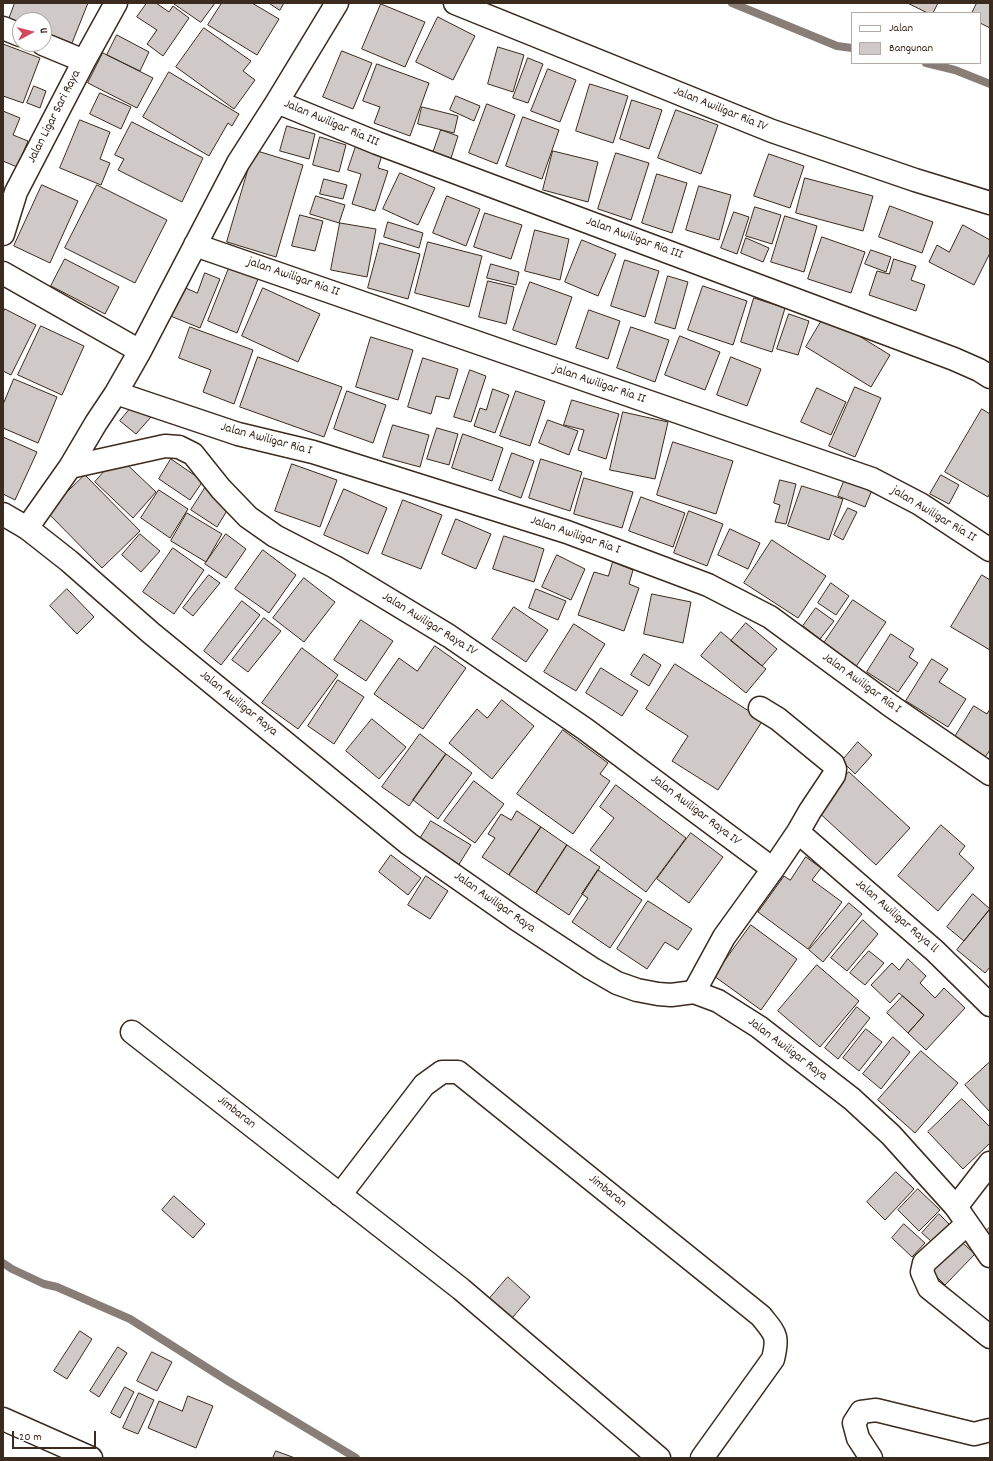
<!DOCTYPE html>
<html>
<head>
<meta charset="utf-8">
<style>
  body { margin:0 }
  #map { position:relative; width:993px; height:1461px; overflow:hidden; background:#fff; font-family:Dekko,sans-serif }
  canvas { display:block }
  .frame { position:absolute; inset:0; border:4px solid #3b2a1e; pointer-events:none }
  .legend { position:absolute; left:851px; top:12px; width:130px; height:52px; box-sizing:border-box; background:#fff; border:1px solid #b1aaa5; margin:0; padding:5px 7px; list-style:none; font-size:12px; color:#3b2a1e }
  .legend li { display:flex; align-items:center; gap:8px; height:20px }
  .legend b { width:20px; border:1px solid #b1aaa5 }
  .north { position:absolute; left:12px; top:12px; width:40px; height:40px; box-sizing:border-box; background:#fff; border:1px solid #b1aaa5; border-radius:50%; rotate:83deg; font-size:11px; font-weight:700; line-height:16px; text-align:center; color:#3b2a1e }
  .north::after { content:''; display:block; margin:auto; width:14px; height:18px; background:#d1495b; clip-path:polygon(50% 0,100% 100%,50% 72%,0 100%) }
  .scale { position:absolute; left:12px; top:1431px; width:84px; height:18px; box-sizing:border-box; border:2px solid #3b2a1e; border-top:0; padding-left:5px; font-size:12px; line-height:14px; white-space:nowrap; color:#3b2a1e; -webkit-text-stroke:3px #fff; paint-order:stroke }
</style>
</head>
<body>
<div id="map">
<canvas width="993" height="1461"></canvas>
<div class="frame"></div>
<ul class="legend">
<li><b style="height:5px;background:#fff"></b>Jalan</li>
<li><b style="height:11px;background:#cfcac7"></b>Bangunan</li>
</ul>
<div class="north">U</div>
<div class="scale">20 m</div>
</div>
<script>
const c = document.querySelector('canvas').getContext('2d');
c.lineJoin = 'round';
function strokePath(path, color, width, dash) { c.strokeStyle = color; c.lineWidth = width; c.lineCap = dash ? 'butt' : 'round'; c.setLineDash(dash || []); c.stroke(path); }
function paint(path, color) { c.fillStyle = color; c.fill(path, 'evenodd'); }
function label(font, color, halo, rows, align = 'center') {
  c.font = font + ' Dekko,sans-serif'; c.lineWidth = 3; c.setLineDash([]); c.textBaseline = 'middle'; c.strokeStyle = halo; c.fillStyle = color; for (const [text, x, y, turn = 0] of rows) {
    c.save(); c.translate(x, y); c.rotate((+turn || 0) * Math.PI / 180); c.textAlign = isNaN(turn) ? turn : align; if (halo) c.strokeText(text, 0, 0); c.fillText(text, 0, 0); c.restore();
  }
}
strokePath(new Path2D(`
  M732 3 837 46 852 48
  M926 63 955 70 990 84
  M3 1263 12 1269 44 1284 57 1287 130 1319 228 1381 356 1458`), '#887e77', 8);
const building = new Path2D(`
  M15 3H88L72 43 44 32V20H20V23L9 19Z
  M147 3H156L169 12 173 6 189 18 163 56 147 44 157 30 137 17Z
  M173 3H215L201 22Z
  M222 3H252L279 19 257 55 208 25Z
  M269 3H284L280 10Z
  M908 3H938L933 13H928Z
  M977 3H990V28L980 23V13H972Z
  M381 4 425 22 405 67 362 49Z
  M438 17 475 36 453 80 416 62Z
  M204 28 251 61 243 71 255 80 234 109 176 67Z
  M117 35 149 52 140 71 107 55Z
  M3 44 40 58 23 103 3 96Z
  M498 47 524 55 513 92 488 84Z
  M342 51 372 63 353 109 323 97Z
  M103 53 153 78 137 108 88 83Z
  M528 58 543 64 528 103 513 98Z
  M377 64 429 83 410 136 374 123 380 107 363 101Z
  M548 69 576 80 560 122 531 111Z
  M169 72 239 114 232 126 228 123 209 156 143 117Z
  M590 84 628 96 613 143 576 131Z
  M34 86 46 91 40 108 27 103Z
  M100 93 131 107 121 129 90 114Z
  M456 96 480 106 474 121 450 110Z
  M632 100 662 110 649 149 620 139Z
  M487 104 515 115 497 164 469 153Z
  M422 107 458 116 454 133 418 124Z
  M676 110 718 125 701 174 658 158Z
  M3 111 20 118 13 135 28 141 17 167 3 161Z
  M523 117 559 130 542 179 506 166Z
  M80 120 110 132 100 159 110 163 101 185 60 168Z
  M132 122 203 158 182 202 118 170 124 159 115 155Z
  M287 126 315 134 309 159 280 151Z
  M441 130 458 136 451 158 433 153Z
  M320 137 346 145 339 172 313 165Z
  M356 146 382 155 378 168 388 171 375 211 352 204 361 174 348 170Z
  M254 150 303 165 276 257 227 242Z
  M553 151 598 162 588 202 543 190Z
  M616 153 649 163 631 220 598 209Z
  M769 154 804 166 790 208 754 196Z
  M400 173 435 188 418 225 383 209Z
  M657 174 687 183 672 233 642 223Z
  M805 178 873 196 863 231 796 213Z
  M324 179 347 185 343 199 320 194Z
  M42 185 78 201 50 263 14 246Z
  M97 185 167 220 135 283 65 248Z
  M699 186 731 195 719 240 686 230Z
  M316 196 345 205 339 223 310 214Z
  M447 196 480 209 466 246 433 233Z
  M890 206 933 222 922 253 879 237Z
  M755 207 781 215 772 244 746 236Z
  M734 212 749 217 737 254 721 248Z
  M485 213 522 225 511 259 474 247Z
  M300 215 323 221 315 251 292 246Z
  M785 216 817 226 804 272 771 262Z
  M388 222 423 233 419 248 384 237Z
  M340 223 376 229 367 277 331 270Z
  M963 225 990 240V253L974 285 929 262 937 245 949 252Z
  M535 230 569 239 560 280 525 271Z
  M822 237 865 252 851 293 808 279Z
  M746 238 769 248 763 262 741 253Z
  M582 240 616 254 598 296 565 282Z
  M428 242 482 256 469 307 415 293Z
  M380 243 420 254 408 299 368 288Z
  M871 250 891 257 886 272 865 264Z
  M65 259 119 287 105 314 51 286Z
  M894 259 916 266 911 280 925 285 916 311 869 295 877 271 889 274Z
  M625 260 659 271 645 317 611 306Z
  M491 264 519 272 516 285 487 278Z
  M229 268 258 279 237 333 208 321Z
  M205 273 220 279 200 328 168 315 181 286 197 293Z
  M668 276 688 282 675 329 655 323Z
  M488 281 514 287 506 324 479 317Z
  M530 282 572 297 556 345 513 330Z
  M703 286 747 301 733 345 688 330Z
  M263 288 320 314 298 362 242 336Z
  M754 298 785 308 772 352 741 342Z
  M5 309 36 325 11 375 3 371V313Z
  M589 310 620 321 608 359 576 348Z
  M789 314 809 321 798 355 777 349Z
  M825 315 890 355 871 387 806 347Z
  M41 326 84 346 62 395 18 375Z
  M190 327 253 350 234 404 203 392 211 370 179 358Z
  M631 327 669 340 655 382 617 368Z
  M680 336 720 352 705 390 665 375Z
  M371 337 413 350 398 400 356 387Z
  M258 357 342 387 324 437 240 407Z
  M731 357 761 369 747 406 717 395Z
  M423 358 458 369 449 399 436 396 431 414 408 407Z
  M470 370 486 376 471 422 454 417Z
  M14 379 57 397 38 443 3 428V405Z
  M855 387 881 398 855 457 829 446Z
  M817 388 846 402 831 435 801 422Z
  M493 389 509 395 495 433 474 426 480 408 486 410Z
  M347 391 386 405 373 443 334 429Z
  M516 391 545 401 530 446 500 436Z
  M572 400 619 414 606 459 578 450 584 430 564 425Z
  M135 403 151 417 136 434 120 421Z
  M982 409 990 414V493L988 497 945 472Z
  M623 412 668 422 655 479 610 470Z
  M548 420 578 431 569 455 539 443Z
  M393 425 429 435 420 467 383 457Z
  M437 428 458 434 449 465 427 459Z
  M463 434 503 448 492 481 452 468Z
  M3 437 37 452 15 500 3 494Z
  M673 442 733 461 716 514 657 495Z
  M512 453 534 461 521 498 499 490Z
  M118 456 156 492 133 518 95 482Z
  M171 459 203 481 190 500 159 479Z
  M541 459 582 472 570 511 529 498Z
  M292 464 337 480 320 527 275 511Z
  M85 475 140 531 102 568 47 512Z
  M941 475 959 485 949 504 930 494Z
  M584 478 633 492 622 528 574 514Z
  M845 479 872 490 865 507 838 496Z
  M780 480 796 484 786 524 775 522 780 505 774 503Z
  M802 486 843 499 829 540 788 526Z
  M205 488 231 504 217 527 191 510Z
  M344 489 387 508 368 554 324 535Z
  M159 490 188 509 170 538 141 518Z
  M641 497 685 513 673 547 629 531Z
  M403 500 442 515 421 569 382 554Z
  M848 508 857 512 843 540 834 535Z
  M689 511 723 524 707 566 674 553Z
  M187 513 222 534 206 562 171 541Z
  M456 519 491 534 476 569 442 554Z
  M730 529 760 543 748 569 718 555Z
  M140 534 160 551 141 572 122 555Z
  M226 534 246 549 226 578 205 564Z
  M504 536 544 549 534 582 493 569Z
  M772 540 826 576 798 618 744 583Z
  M173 548 204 570 174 614 143 592Z
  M263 550 296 575 269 613 235 589Z
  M557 555 585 569 571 600 542 587Z
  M613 562 633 570 629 584 639 588 624 631 578 615 594 572 608 576Z
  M209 575 220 583 193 616 183 608Z
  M982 575 990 580V650L951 627Z
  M304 578 335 602 304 642 273 618Z
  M831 583 849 596 836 615 818 603Z
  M67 589 94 617 77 634 50 606Z
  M536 589 566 601 558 620 529 608Z
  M652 594 691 602 683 643 644 634Z
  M853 600 886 622 855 668 822 646Z
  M242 601 260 615 221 665 204 651Z
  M514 607 548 630 526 662 492 639Z
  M816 608 834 621 820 639 803 626Z
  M264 618 281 631 248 672 232 660Z
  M361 620 393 641 366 681 334 660Z
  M746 623 777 649 762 666 731 641Z
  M574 624 605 644 576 691 544 672Z
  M721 632 766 669 746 693 701 656Z
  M891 634 914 649 909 657 918 663 898 692 867 672Z
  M435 646 466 668 423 729 374 694 399 658 417 671Z
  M302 648 338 675 298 729 262 703Z
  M644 654 661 665 649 686 631 675Z
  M932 659 948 669 939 682 966 699 948 727 906 701Z
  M675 664 763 720 718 790 672 761 688 736 646 709Z
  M601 668 638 691 622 716 586 693Z
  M338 680 364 697 334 744 308 726Z
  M502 700 534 726 492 779 449 743 477 709 487 718Z
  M974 706 987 714 990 709V750L983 760 953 740Z
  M372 719 406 747 379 779 346 751Z
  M563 730 608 763 600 774 610 781 573 834 517 794Z
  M420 734 446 754 409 806 382 787Z
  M858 742 872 755 855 774 842 761Z
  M446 754 472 773 438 819 413 800Z
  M849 772 910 828 876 865 815 809Z
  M474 781 504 804 475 843 444 821Z
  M616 785 686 838 646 892 590 850 614 818 600 807Z
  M517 811 541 827 509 875 482 857 495 838 488 834 501 814 511 820Z
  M431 821 471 845 458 866 418 842Z
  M941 825 965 846 959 854 974 868 938 911 898 876Z
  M541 827 567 845 536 893 509 875Z
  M691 833 723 857 689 903 657 879Z
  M567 845 600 867 569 915 536 893Z
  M391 855 421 878 408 895 379 872Z
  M806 857 821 868 812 880 842 902 808 949 758 912 784 876 790 880Z
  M598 870 642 900 610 948 572 922 588 898 582 894Z
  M426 876 448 891 430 919 408 905Z
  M973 894 990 909 964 941 947 927Z
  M648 901 692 929 678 950 665 942 647 969 617 949Z
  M849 903 862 914 823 962 809 950Z
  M990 909V967L985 973 957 950Z
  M863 920 878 934 847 971 831 958Z
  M751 925 797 959 761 1010 714 976Z
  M869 951 884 963 865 985 850 973Z
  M908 959 926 976 920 983 935 998 944 988 965 1008 926 1050 908 1033 924 1015 899 993 890 1003 871 985 892 963 899 970Z
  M817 965 859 1001 820 1047 778 1011Z
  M903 996 924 1015 908 1033 887 1013Z
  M857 1007 870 1018 838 1059 825 1048Z
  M866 1029 882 1042 859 1071 843 1058Z
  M893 1037 910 1052 881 1089 863 1074Z
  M921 1051 958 1083 915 1133 878 1100Z
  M990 1062V1112L965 1085Z
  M962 1099 990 1127V1143L963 1169 928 1132Z
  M896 1172 914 1189 885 1220 867 1202Z
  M918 1189 940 1210 919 1231 898 1210Z
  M174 1196 205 1224 193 1238 162 1210Z
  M939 1214 949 1224 932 1242 922 1233Z
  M904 1224 925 1243 912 1257 892 1238Z
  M990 1227V1244L981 1236Z
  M956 1237 975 1254 945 1285 927 1267Z
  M508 1277 530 1297 507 1324 484 1305Z
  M80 1331 92 1339 67 1379 54 1371Z
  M118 1347 127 1353 99 1397 90 1391Z
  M152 1352 172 1362 157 1391 137 1381Z
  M125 1387 134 1392 120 1418 111 1413Z
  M139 1393 154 1400 138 1434 123 1428Z
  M188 1396 213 1406 196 1448 148 1428 159 1401 182 1411Z
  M276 1451 295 1458H273Z`);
paint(building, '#cfcac7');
strokePath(building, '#3b2a1e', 1);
const street = new Path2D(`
  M455 3 772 131 915 180 990 203
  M3 28 20 35
  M43 44 84 61
  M277 102 377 143 954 359 979 370 990 377
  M3 234 16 192 84 61 116 3
  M195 245 872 479 920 504 990 550
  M3 273 140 351
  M116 393 238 434 313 452 567 532 708 585 770 617 891 706 990 774
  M70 467 165 446 179 447 193 454 221 489 248 517 275 536 335 567 449 636 585 729 773 869
  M27 528 70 467 96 423 116 393 140 351 238 163 277 102 337 3
  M798 832 935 951 990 1005
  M694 992 724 937 773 869 798 832 810 811 834 775 835 769 833 764 778 719 760 708
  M132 1032 461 1289 659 1458
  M340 1195 424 1085 442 1072H458L761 1316C775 1334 779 1335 773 1359L702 1458
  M956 1207 990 1163
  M967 1224 924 1263 922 1272 929 1288 990 1337
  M3 1419 91 1458
  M871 1458 858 1438 854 1423 861 1412 876 1410 974 1434 990 1430`);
const secondary = new Path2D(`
  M3 514 27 528 69 561 151 633 409 844 515 918 591 968 617 983 637 990 658 994 671 995 694 992 718 1001 759 1027 852 1099 891 1135 956 1207 990 1256`);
strokePath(street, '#3b2a1e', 25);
strokePath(secondary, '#3b2a1e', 25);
strokePath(street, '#fff', 22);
strokePath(secondary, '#fff', 22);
label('13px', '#3b2a1e', '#fff', [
  ["Jalan Awiligar Ria IV",720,110,22],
  ["Jalan Ligar Sari Raya",55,117,-63],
  ["Jalan Awiligar Ria III",331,124,23],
  ["Jalan Awiligar Ria III",634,239,20],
  ["jalan Awiligar Ria II",293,278,19],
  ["jalan Awiligar Ria II",599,385,19],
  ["Jalan Awiligar Ria I",266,440,15],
  ["jalan Awiligar Ria II",933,515,31],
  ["Jalan Awiligar Ria I",575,536,19],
  ["Jalan Awiligar Raya IV",429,625,32],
  ["Jalan Awiligar Ria I",861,684,36],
  ["Jalan Awiligar Raya",238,704,39],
  ["Jalan Awiligar Raya IV",695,811,37],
  ["Jalan Awiligar Raya",494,903,35],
  ["Jalan Awiligar Raya ll",896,917,41],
  ["Jalan Awiligar Raya",787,1050,37],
  ["Jimbaran",236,1113,38],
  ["Jimbaran",607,1192,39]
]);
</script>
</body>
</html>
